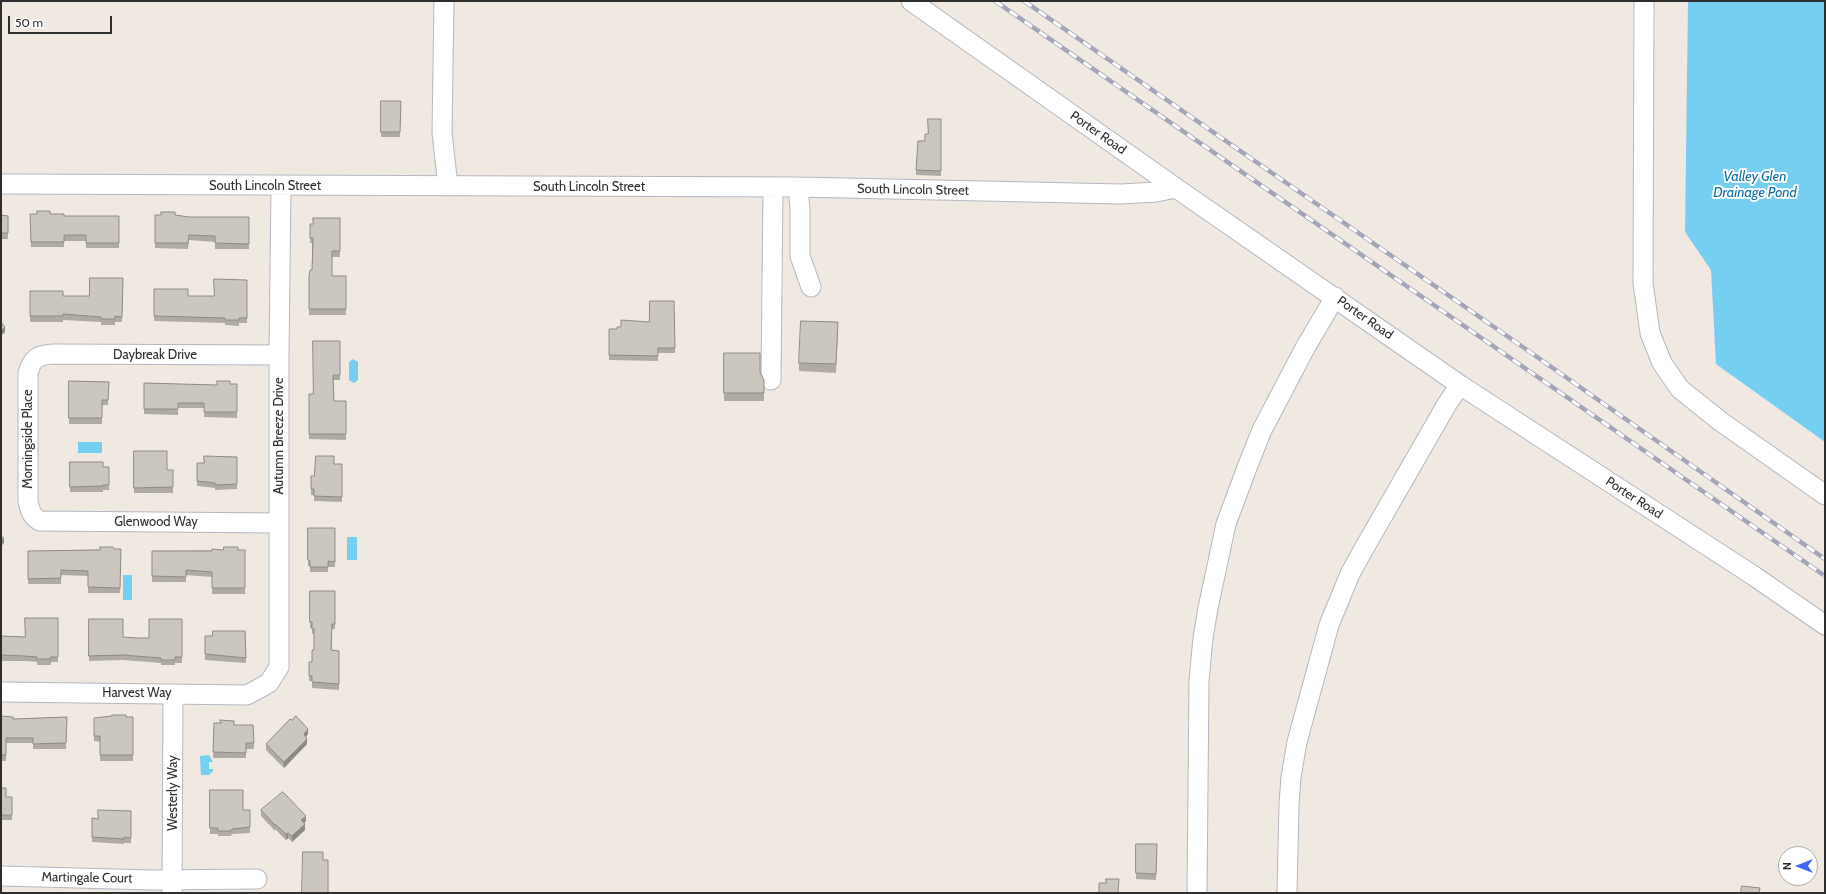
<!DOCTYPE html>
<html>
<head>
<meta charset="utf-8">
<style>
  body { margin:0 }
  #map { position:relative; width:1826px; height:894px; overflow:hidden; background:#efe9e1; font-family:Cabin,sans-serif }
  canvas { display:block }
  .frame { position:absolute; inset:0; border:2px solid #2e2e2e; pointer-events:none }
  .north { position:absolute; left:1778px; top:846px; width:40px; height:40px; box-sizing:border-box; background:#fff; border:1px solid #ababab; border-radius:50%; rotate:270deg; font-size:11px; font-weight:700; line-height:16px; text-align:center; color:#2e2e2e }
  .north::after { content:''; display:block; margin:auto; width:14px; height:18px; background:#4264fb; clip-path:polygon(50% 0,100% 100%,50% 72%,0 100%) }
  .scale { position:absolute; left:8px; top:16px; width:104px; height:18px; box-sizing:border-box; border:2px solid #2e2e2e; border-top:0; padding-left:5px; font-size:12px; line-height:14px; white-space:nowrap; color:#2e2e2e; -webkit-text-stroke:3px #fff; paint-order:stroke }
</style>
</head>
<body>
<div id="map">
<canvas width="1826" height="894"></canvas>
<div class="frame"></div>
<div class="north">N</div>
<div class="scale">50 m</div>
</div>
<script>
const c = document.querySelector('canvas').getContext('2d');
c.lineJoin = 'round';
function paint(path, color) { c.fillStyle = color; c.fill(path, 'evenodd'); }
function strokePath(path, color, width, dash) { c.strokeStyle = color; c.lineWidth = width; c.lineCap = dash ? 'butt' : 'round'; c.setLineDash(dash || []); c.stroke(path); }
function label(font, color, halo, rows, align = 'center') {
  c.font = font + ' Cabin,sans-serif'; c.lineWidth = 4; c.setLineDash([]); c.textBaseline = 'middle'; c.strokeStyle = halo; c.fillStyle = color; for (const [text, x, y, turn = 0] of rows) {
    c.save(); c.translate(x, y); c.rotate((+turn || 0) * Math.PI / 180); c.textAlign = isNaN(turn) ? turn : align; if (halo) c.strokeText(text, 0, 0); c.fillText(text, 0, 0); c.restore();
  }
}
paint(new Path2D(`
  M1688 1H1825V442L1716 364 1711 270 1685 232Z
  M353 359 358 362V380L354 383 349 380V362Z
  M78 442H102V453H78Z
  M347 537H357V560H347Z
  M123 575H132V600H123Z
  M209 755 213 762H209V769H213V771L209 775H201L200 756Z`), '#75cff0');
const minor = new Path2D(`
  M444 1 442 133 448 186
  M911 1 1176 188 1460 385 1754 576 1825 625
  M1644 1 1643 283 1650 333 1662 363 1680 389 1720 421 1825 495
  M1 184 798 187 1121 194 1156 192 1176 188
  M798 187 800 209V256L811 287
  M279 355 53 354C38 355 32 358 28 373V501C30 510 31 516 40 521L279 523
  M771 380 773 188
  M1 692 247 695 269 683 279 667V355L281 186
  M1 876 152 880 257 879
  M172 893 173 694
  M1197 893 1199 681 1203 638 1208 608 1226 524 1248 465 1262 430 1305 348 1335 297
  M1287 893 1289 804 1291 777 1297 742 1329 625 1350 574 1362 552 1447 404 1460 385`);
strokePath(minor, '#b4b7c1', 21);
strokePath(minor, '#fff', 19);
const rail = new Path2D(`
  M995 1 1825 576
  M1024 1 1520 345 1825 559`);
strokePath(rail, '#a3a6b8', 4.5);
strokePath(rail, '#fff', 3, [9]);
paint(new Path2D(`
  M381 101H401L400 137H381Z
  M941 119V176L916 175V170L928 134Z
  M1 214V215L8 216V239H1V244Z
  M30 214H50L64 216H119V248H86V241H64V247H31Z
  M155 215H175L189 217H249V249H215V242L189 240 188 249 155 248Z
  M340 218V257H332V276H346V315H309V276L312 270V243H310V224H313Z
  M123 278 122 322H115V325H101V322L63 320V322H30V291L63 296H89Z
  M247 280V323H239V326L225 325V323L154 321V289L188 296H214Z
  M674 301 675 353H658V361L609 360V355L617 329 621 327 649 322Z
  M838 330 836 373 799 371V363Z
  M340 341V380H333L334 401H346V440L309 439V400L313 394Z
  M724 353 760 372 764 380V401H724Z
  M69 381 109 382 108 405H102V424H69Z
  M144 383 217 385 237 384V418L204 417V408H178V415L144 414Z
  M134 451 167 470H173V493H134Z
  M237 457V489L215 490V488L197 486V463H204Z
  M70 462 103 467H109V490H103V492H70Z
  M334 464H342V502L314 501V495H311V476H314Z
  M308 528H335V567H328V572H310V566H308Z
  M121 549 120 593H88V576L61 575V584H28V551Z
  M245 550V594H212V577L186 575V582H152V551Z
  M310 591H335V629H332V650L339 651V690L312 688V681H309V662H312L314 650V634H312V628H310Z
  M58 618V662H51V665H37V662L25 661H1V636L25 637Z
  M89 619 123 637 137 638H149L182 619V663H175V665H161V663L123 660 89 661Z
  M245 631 246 663 205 660V636H212Z
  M1 716 13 719 67 717 66 749H33V743H6V761H1Z
  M126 717H133V761H100V742L94 741V736Z
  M220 720 234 725H253L254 749H246V758H213L214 723H220Z
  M292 720 308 734 306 737 307 744 284 768 266 750V744Z
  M1 788 6 797H12V820H1Z
  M210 790 243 810H250V833L232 834 231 836H218V834H210Z
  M261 810 306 821 304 823 305 830 292 842 288 838 286 840 275 829V831L261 816Z
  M131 811V843H124V844L92 842V818L98 819Z
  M1136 844H1157L1156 880 1136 879Z`), '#afaba4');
paint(new Path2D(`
  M5 327V332L1 336V331Z
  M4 538V543L1 546V541Z
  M308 729V734L304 739V734Z
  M307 739V744L284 768V762Z
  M306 816V821L301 826V820Z
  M305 824V830L292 842V836Z
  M288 833V838L286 840V834Z`), '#8e8b86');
const building = new Path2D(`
  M381 101H401L400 132H381Z
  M928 119H941V171L916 170 918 141H925V134H928Z
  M37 211H50V214H64V216H119V243H86V235H64V242H31L30 214H37Z
  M161 212H175V215L189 217H249V244L215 243V236L189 235 188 243H155V215H161Z
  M1 214V215L8 216V233H1V239Z
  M313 218H340V251H332V276H346V309H309V276L310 270H312L313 238H310V224H313Z
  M90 278H123L122 317 115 316V319H101V317L63 314V316H30V291H63V296H89Z
  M214 279 247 280V318H239V320H225V318L154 316V289H188V296H214Z
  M650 301H674L675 348H658V356L609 355V329H617V327H621V320L649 322Z
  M801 321 838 322 836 364 799 363Z
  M1 322 5 327 1 331Z
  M313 341H340V375H333L334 401H346V434H309V394H313Z
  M724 353H760V372L764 380V393H724Z
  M69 381 109 382 108 400H102V418H69Z
  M217 381H230V384H237V412H204V403H178V409H144V383L217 385Z
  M134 451H167V470H173V487L134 488Z
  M204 456 237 457V484L215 485V483L197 481V463H204Z
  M316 456H334V464H342V497L314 496V489H311V476H314Z
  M70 462H103V467H109V485H103V486L70 487Z
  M308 528H335V562L328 561V567H310V561L308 560Z
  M1 536 4 538 1 541Z
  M100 547H113L114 549H121L120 588 88 587V571L61 570V578L28 579V551L100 550Z
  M224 547H238V550H245V588H212V572L186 570V577L152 576V551H212V549L223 550Z
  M310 591H335V624H332L331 650 339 651V684L312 682V676H309V662H312V650H314V629H312V622H310Z
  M25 618H58V657H50L51 659H37V657L25 656 1 655V636L25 637Z
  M89 619H123V637L137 638H149V619H182V657H175V660H161V658L123 655 89 656Z
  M213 631H245L246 658 205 654V636H212Z
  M112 715H126V717H133V755H100V736H94V718L112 716Z
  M1 716 13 717V719L67 717 66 743 33 744V738H6V755H1Z
  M296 716 308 729 304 734 307 739 284 762 266 744 290 719 292 720Z
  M220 720 234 721V725H253L254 743H246V753L213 752 214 723H221Z
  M1 788H6V797H12V815H1Z
  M210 790H243V810H250V827L232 829 231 831H218V828H210Z
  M283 792 306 816 301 820 305 824 292 836 288 833 286 834 275 824V825L261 810Z
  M98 810 131 811V838L124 837V839L92 837V818L98 819Z
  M1136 844H1157L1156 874 1136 873Z
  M303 852H323V860H328V893H302Z
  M1106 879H1119L1118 893H1099V883H1106Z
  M1742 886 1760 888 1759 893H1741Z`);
paint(building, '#cbc7bf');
strokePath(building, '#8e8b86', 1);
label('13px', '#2e2e2e', '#fff', [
  ["Porter Road",1098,133,35],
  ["South Lincoln Street",265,186],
  ["South Lincoln Street",589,187],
  ["South Lincoln Street",913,190,1],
  ["Porter Road",1365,318,35],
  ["Daybreak Drive",155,355],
  ["Autumn Breeze Drive",279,436,-90],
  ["Morningside Place",28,439,-90],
  ["Porter Road",1634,498,33],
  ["Glenwood Way",156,522],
  ["Harvest Way",137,693],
  ["Westerly Way",173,793,-90],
  ["Martingale Court",87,878,1]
]);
label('italic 14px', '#0d6fa3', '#fff', [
  ["Valley Glen",1755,177],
  ["Drainage Pond",1755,193]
]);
</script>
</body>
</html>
